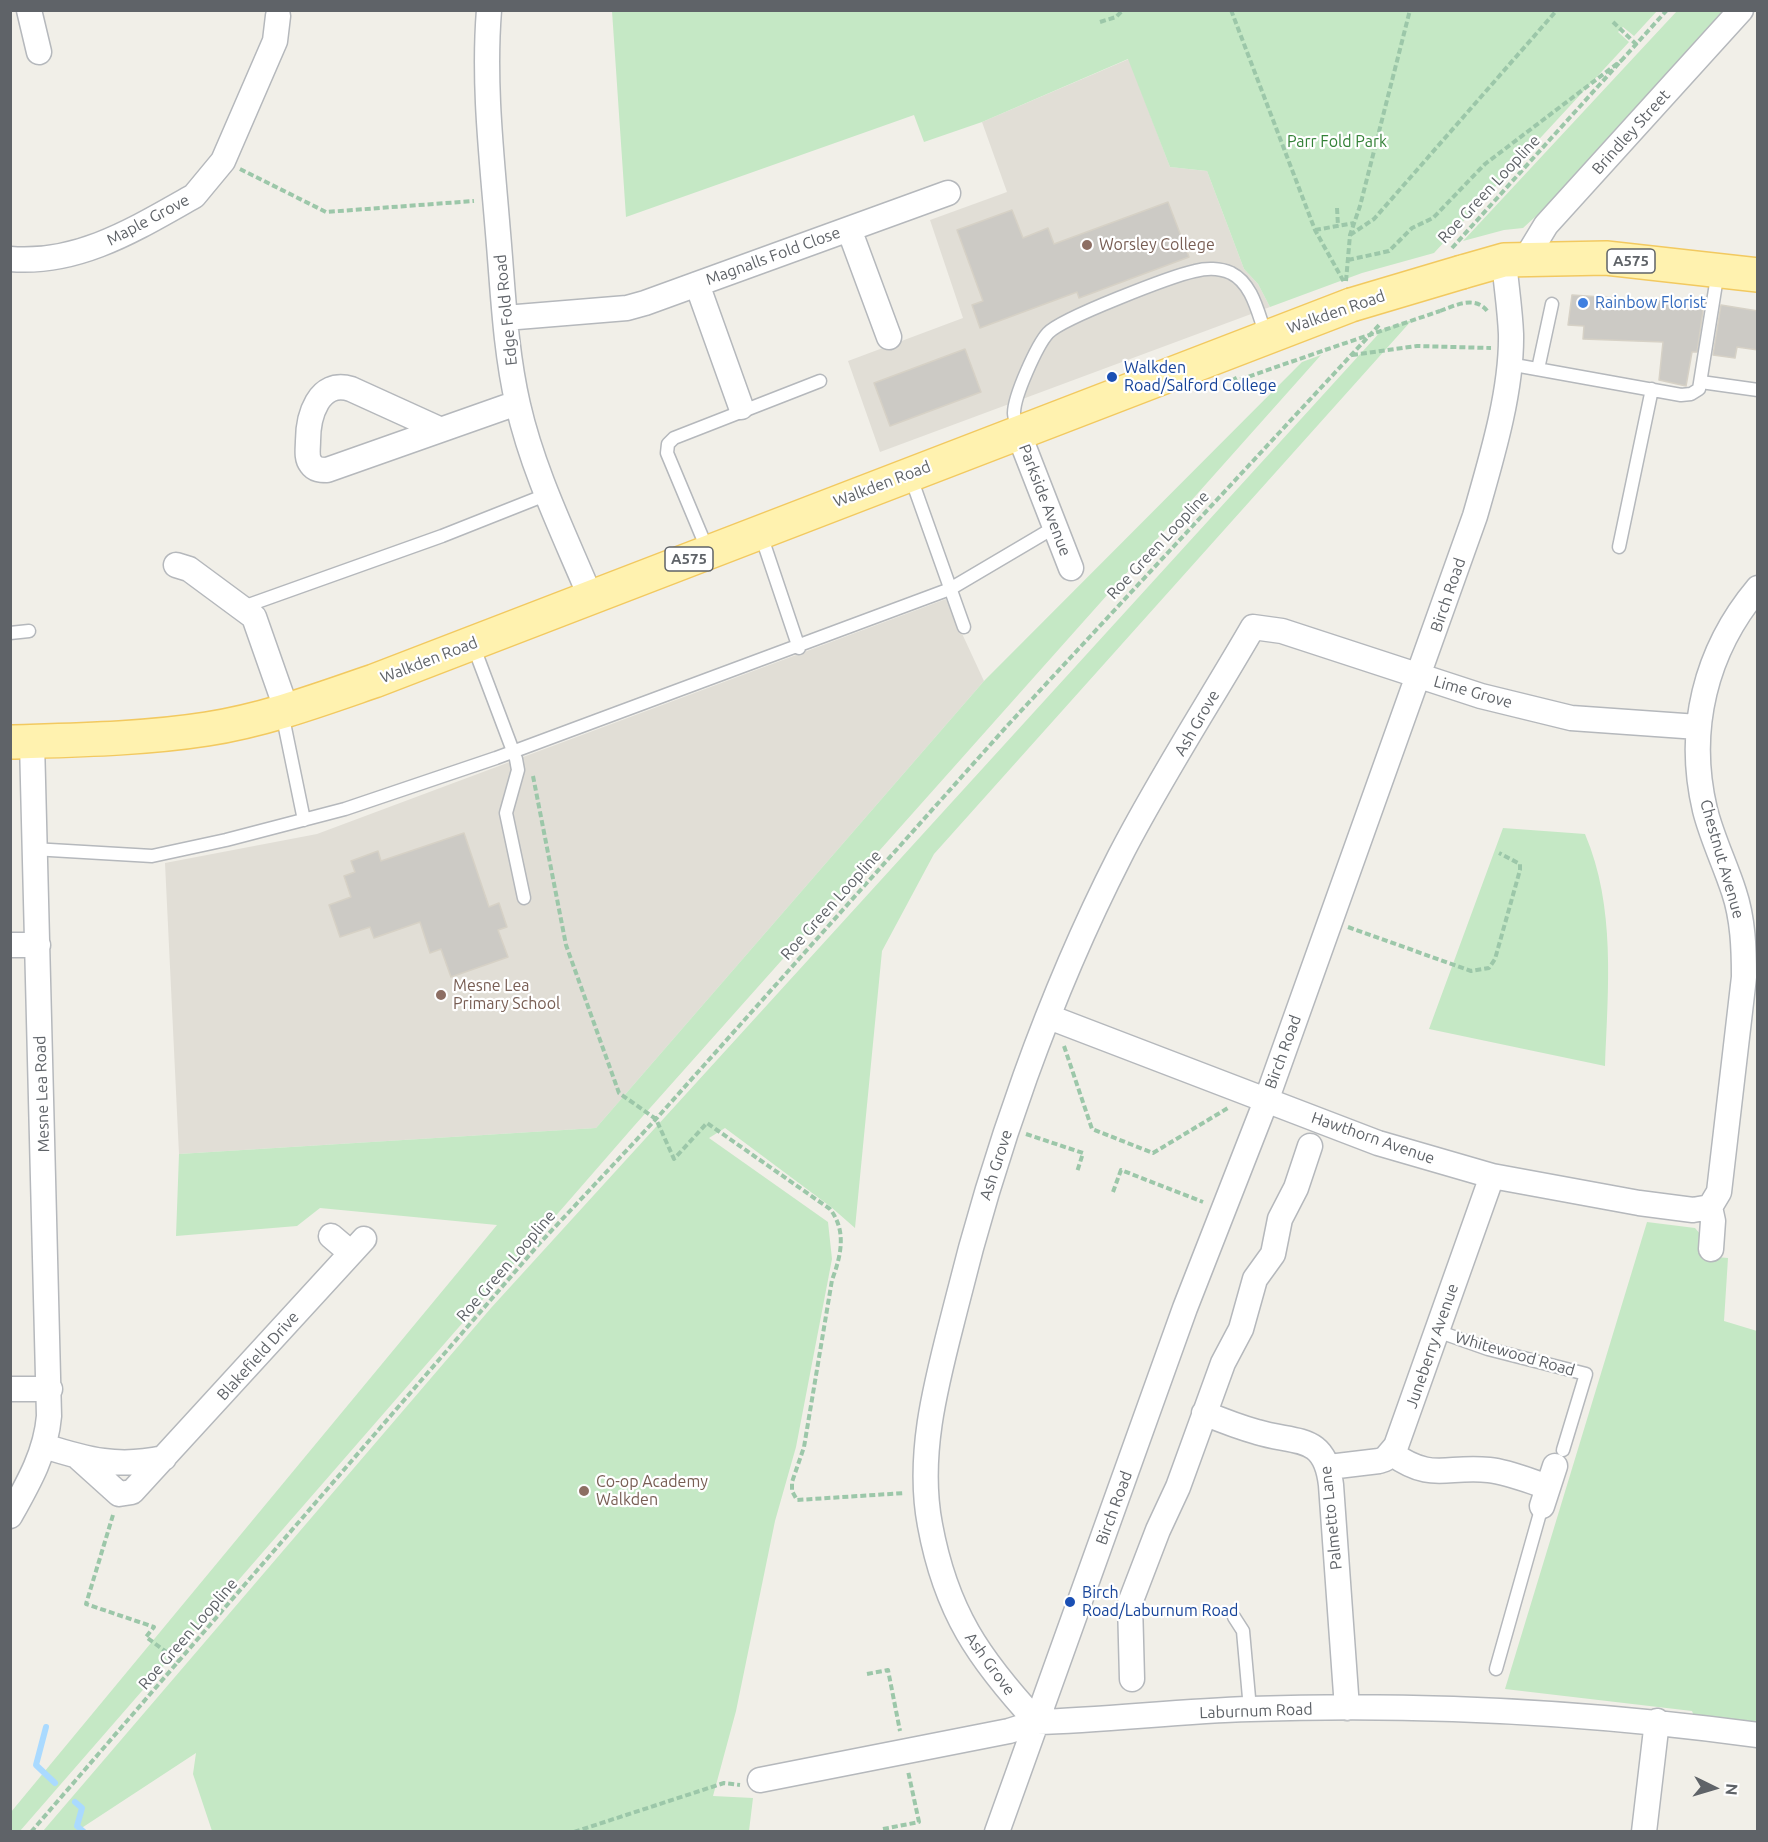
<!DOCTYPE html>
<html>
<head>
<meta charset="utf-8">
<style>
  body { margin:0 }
  #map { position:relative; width:1768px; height:1842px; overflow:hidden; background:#f1efe8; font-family:Ubuntu,sans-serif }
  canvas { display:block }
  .frame { position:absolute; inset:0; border:12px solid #5f6368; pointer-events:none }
  .north { position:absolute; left:1684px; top:1758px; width:60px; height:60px; -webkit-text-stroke:4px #fff; paint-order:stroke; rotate:95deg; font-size:16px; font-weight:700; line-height:24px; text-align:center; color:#5f6368 }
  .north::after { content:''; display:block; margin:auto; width:21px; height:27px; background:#5f6368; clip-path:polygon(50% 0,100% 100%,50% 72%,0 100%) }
</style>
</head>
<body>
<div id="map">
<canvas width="1768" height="1842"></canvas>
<div class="frame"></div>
<div class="north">N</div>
</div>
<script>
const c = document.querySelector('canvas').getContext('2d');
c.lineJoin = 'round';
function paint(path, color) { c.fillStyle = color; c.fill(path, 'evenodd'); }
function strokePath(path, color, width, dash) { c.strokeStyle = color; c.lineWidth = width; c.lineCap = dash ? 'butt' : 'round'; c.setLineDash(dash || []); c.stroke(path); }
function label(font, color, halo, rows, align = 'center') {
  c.font = font + ' Ubuntu,sans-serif'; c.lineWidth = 4.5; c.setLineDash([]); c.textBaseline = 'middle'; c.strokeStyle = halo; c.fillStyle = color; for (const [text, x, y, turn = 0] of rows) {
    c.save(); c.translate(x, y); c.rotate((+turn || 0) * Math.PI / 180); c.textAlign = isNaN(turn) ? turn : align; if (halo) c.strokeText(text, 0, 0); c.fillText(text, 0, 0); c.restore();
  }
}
paint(new Path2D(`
  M1129 59 1170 167 1207 171 1244 269 1258 284 1270 307 880 452 848 361 963 318 930 220 1007 192 982 122Z
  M946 599 984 681 596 1128 179 1154 165 863 317 834Z`), '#e1ded6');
paint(new Path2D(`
  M612 11V10L1657 11 1634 36 1623 27 1618 32 1629 42 1434 253 1362 273 1270 307 1258 284 1244 269 1207 171 1170 167 1128 59 982 122 924 142 914 115 626 217Z
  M1677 11H1732L1568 187 1523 228 1504 230 1463 241Z
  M1412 320 934 854 882 951 855 1228 831 1207 725 1128 709 1138 828 1222 832 1259 796 1447 775 1521 736 1711 713 1796 753 1798 749 1831H212L193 1774 196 1753 77 1831H43L491 1308 1383 329Z
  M1321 355 634 1126 20 1831H11V1812L497 1225 320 1208 297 1226 176 1236 179 1154 596 1128 984 681 1302 362Z
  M1503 828 1585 834C1616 907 1608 988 1605 1066L1429 1029Z
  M1647 1222 1695 1228 1702 1236 1704 1256 1728 1258 1724 1321 1757 1331V1726L1694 1716 1692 1711 1505 1689Z`), '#c5e8c5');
strokePath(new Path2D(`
  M46 1727 36 1765 55 1783
  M75 1802 82 1808 77 1826 84 1832`), '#aadaff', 6);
const building = new Path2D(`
  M1168 202 1189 257 1079 298 1077 292 980 328 972 305 983 301 957 230 1012 210 1023 238 1048 228 1054 244Z
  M1572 295 1704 304 1697 352H1692L1686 386 1659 380 1663 342 1583 339 1584 326 1568 325Z
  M1721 305 1758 311V350L1737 347 1735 358 1713 355Z
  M965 349 981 392 890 426 874 383Z
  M464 833 489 907 499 903 507 927 498 930 508 957 451 977 441 949 430 953 420 922 374 938 370 927 340 937 329 905 351 897 344 876 355 872 351 861 378 851 381 861Z`);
paint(building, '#cccac5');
strokePath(building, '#d6d1c6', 1.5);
const service = new Path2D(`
  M1509 364 1681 395 1691 394 1699 389 1718 271
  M1538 369 1552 304
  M1701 382 1758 390
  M1018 430C1017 425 1014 418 1014 413 1014 396 1037 345 1048 333 1062 318 1172 276 1195 271 1206 268 1220 268 1231 273 1253 284 1258 314 1266 335
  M910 475 964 627
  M760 532 799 648
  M1619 547 1652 389
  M708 551 667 453 668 444 674 438 820 381
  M243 607 442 536 548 494
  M10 633 29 631
  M473 645 516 759 518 770 506 813 524 898
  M282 713 304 820
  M33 849 152 856 226 840 345 809 496 758 950 589 1055 527
  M1437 1331 1488 1349 1586 1374 1563 1450
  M1234 1617 1243 1631 1250 1709
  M1496 1669 1542 1506`);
const minor = new Path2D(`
  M29 10 39 52
  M489 10C483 85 492 159 498 233 503 290 505 349 518 405 533 471 564 534 590 596
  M849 229 889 337
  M1526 258 1546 225 1741 10
  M10 259C79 265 137 228 194 196L223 161 275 41 278 16
  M697 284 741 407
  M505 318 627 308 645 303 948 193
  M439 429 351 389C318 379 308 417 308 441 308 448 306 458 311 464 315 470 321 470 327 470L517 403
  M1018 432 1071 568
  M176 565 189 569 254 617 287 711
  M10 945H38
  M1049 1017 1378 1143 1492 1176 1639 1203 1693 1210 1710 1207
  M331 1236 351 1253
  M1711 1249 1713 1221 1710 1207 1719 1192 1744 977C1744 949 1743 919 1734 892 1725 864 1712 838 1705 810 1686 730 1705 651 1758 588
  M10 1389H50
  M1204 1413C1221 1420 1239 1427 1257 1432 1296 1444 1325 1433 1331 1485L1347 1708
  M44 1446C88 1460 118 1468 164 1458
  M1391 1453C1433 1483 1446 1465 1489 1470 1509 1472 1529 1481 1548 1487
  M79 1458 119 1494 132 1492 364 1239
  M1329 1467 1379 1461 1385 1459 1396 1446 1492 1176
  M1542 1506 1555 1466
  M10 1516C28 1484 46 1453 49 1416L32 742
  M1132 1679 1130 1603 1158 1530 1178 1487 1223 1363 1241 1329 1255 1279 1273 1254 1280 1219 1296 1188 1310 1146
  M1037 1722C979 1659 946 1612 930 1525 916 1452 938 1377 956 1306 993 1155 1049 995 1120 856 1160 778 1209 703 1253 627L1282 631 1481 696 1571 718 1698 727
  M760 1780 1009 1731 1037 1722C1108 1720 1179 1711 1250 1709 1420 1703 1589 1712 1758 1735
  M997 1832 1185 1308 1266 1101 1475 516C1491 460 1512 392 1511 334 1510 309 1506 285 1504 260
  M1644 1832 1657 1721`);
const primary = new Path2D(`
  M1462 272 1504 260 1606 258 1758 275
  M10 742C75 740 143 739 207 729 265 720 319 700 374 681L1351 305`);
strokePath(service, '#b5b8bc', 15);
strokePath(minor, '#b5b8bc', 27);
strokePath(primary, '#f2c960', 36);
strokePath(new Path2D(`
  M1231 10 1315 230 1344 282
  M1100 22 1116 17 1123 10
  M1613 22 1637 45
  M240 169 326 212 474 201
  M1337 208 1338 226
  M1315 230 1354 223
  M1350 235 1374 219 1557 10
  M1452 248 1667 10
  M1348 260 1389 251 1412 228 1433 218 1485 164 1622 60
  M1346 281 1350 235 1360 206 1410 10
  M1440 311C1456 305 1476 295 1488 312
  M1352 355 1417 346 1491 348
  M1234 377 1236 381 1325 350
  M533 776 566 945 619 1093 656 1119 674 1159 707 1123 830 1209C847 1231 841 1256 832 1280L804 1447 792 1482V1491L797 1500 905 1493
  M1348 927 1471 971 1489 968 1495 959 1520 870V864L1499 853
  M1064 1046 1092 1129 1153 1153 1228 1108
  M1026 1134 1083 1153 1077 1172
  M1113 1192 1121 1170 1203 1202
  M113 1515 86 1604 154 1627 146 1637 180 1662
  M867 1674 888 1670 900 1731
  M883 1829 919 1822 908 1771
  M31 1832 539 1244 656 1119 1007 726 1381 323
  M574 1832 724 1783 740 1785`), '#9cc7a9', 4, [6, 3]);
strokePath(service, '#fff', 12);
strokePath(minor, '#fff', 24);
strokePath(primary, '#fff2af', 33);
const primaryBridge = new Path2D(`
  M1351 305 1462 272`);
strokePath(primaryBridge, '#f2c960', 36, []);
strokePath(new Path2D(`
  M1325 350 1440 311`), '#9cc7a9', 4, [6, 3]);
strokePath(primaryBridge, '#fff2af', 33);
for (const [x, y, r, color] of [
  [1087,245,6,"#8d6e63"],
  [1583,303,6,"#3f7fe0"],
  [1112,377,6,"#1a4fb4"],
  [441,995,6,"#8d6e63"],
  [584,1491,6,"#8d6e63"],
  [1070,1602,6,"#1a4fb4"]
]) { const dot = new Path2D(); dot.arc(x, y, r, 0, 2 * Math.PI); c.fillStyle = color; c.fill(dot); strokePath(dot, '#fff', 2); }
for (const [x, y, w] of [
  [1631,261,48],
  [689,559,48]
]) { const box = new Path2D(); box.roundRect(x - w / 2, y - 12, w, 24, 4.5); c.fillStyle = '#fff'; c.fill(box); strokePath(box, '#5f6368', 1.5); }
label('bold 15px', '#5f6368', null, [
  ["A575",1631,261],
  ["A575",689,559]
]);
label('16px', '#5f6368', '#fff', [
  ["Brindley Street",1631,132,-48],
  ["Roe Green Loopline",1489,189,-47],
  ["Maple Grove",148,220,-28],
  ["Magnalls Fold Close",773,256,-20],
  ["Edge Fold Road",506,310,-96],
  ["Walkden Road",1336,312,-19],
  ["Walkden Road",882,484,-21],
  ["Parkside Avenue",1045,500,69],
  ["Roe Green Loopline",1158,545,-47],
  ["Birch Road",1448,595,-71],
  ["Walkden Road",429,660,-21],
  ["Lime Grove",1473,692,16],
  ["Ash Grove",1197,723,-60],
  ["Chestnut Avenue",1722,859,74],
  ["Roe Green Loopline",831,905,-48],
  ["Birch Road",1283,1052,-70],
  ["Mesne Lea Road",42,1094,-92],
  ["Hawthorn Avenue",1373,1138,19],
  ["Ash Grove",996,1165,-72],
  ["Roe Green Loopline",506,1266,-49],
  ["Juneberry Avenue",1432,1346,-71],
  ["Whitewood Road",1515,1354,16],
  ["Blakefield Drive",258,1356,-48],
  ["Birch Road",1114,1508,-70],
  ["Palmetto Lane",1331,1518,-96],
  ["Roe Green Loopline",188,1634,-49],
  ["Ash Grove",990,1664,54],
  ["Laburnum Road",1256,1711,-2]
]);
label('16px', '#348238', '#fff', [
  ["Parr Fold Park",1337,142]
]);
label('16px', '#785e54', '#fff', [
  ["Worsley College",1099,245],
  ["Mesne Lea",453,986],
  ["Primary School",453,1004],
  ["Co-op Academy",596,1482],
  ["Walkden",596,1500]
], 'left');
label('16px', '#366cbe', '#fff', [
  ["Rainbow Florist",1595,303]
], 'left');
label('16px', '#164399', '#fff', [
  ["Walkden",1124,368],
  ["Road/Salford College",1124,386],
  ["Birch",1082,1593],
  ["Road/Laburnum Road",1082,1611]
], 'left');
</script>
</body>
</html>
